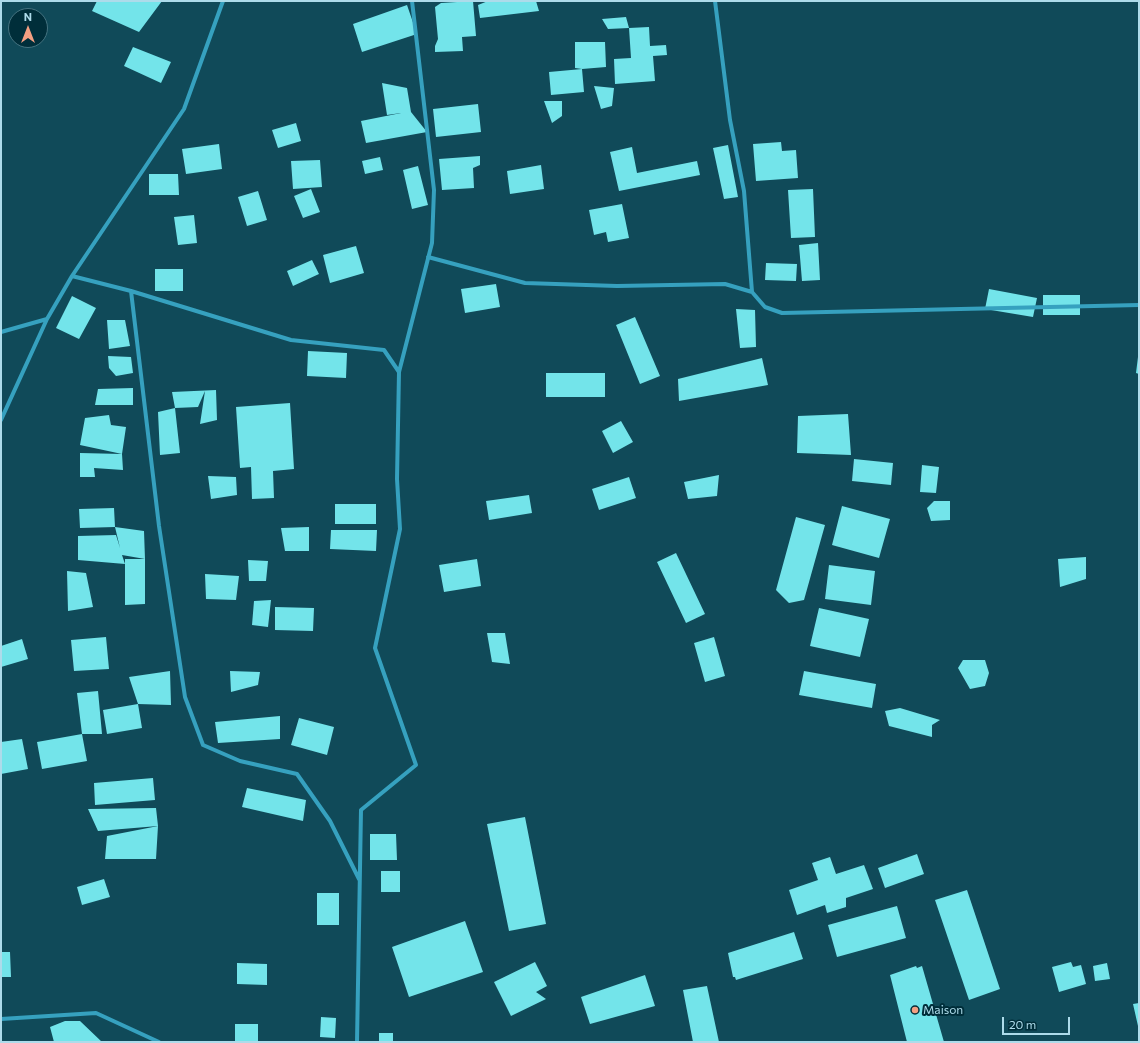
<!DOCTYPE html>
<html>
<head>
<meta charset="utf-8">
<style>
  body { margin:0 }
  #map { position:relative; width:1140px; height:1043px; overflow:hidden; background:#104a59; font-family:Commissioner,sans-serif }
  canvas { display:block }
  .frame { position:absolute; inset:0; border:2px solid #addbea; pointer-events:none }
  .north { position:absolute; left:8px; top:8px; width:40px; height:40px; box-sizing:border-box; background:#002e3a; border:1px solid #457380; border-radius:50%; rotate:0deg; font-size:11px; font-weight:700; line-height:16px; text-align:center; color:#addbea }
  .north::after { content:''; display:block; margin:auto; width:14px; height:18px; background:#f39f82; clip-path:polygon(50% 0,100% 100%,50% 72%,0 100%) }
  .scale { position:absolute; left:1002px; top:1017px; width:68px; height:18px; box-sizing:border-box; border:2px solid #addbea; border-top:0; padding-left:5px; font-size:12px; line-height:14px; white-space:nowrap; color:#addbea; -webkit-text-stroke:3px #002e3a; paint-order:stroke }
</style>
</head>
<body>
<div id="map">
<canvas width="1140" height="1043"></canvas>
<div class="frame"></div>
<div class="north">N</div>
<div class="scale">20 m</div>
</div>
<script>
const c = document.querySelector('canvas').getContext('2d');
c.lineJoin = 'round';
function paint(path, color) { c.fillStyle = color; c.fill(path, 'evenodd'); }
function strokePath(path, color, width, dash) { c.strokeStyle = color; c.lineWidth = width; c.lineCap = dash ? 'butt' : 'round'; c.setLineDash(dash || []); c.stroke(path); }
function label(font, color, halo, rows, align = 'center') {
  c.font = font + ' Commissioner,sans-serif'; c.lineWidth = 4; c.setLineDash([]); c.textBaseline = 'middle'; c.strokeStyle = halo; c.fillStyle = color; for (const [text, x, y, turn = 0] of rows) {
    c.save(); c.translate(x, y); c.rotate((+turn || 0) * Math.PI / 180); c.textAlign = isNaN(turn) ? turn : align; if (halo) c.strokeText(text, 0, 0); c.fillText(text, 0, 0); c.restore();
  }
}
paint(new Path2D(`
  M97 1H162L139 32 92 11Z
  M473 1 476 36 462 37 463 51 435 52V46L438 39 435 7 441 3Z
  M488 1H536L539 11 480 18 478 5Z
  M407 5 417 34 362 52 353 24Z
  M626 17 629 28 608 29 602 19Z
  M649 27 650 46 666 45 667 55 653 56 655 81 615 84 614 59 631 58 629 28Z
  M575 42H605L606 67 582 69 575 68Z
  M133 47 171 62 161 83 124 66Z
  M582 69 584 92 551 95 549 72Z
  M382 83 407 88 411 112 427 132 366 143 361 121 401 113 387 115Z
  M594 86 614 88 612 106 601 109Z
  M544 101H562V116L552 123Z
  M478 104 481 132 436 137 433 109Z
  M296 123 301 141 278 148 272 130Z
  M781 142 782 151 796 150 798 178 756 181 753 144Z
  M219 144 222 169 186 174 182 149Z
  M728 145 738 197 724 199 713 148Z
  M632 147 637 173 697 161 700 175 619 191 610 152Z
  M480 156V165L473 168 474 188 442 190 439 159Z
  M380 157 383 170 365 174 362 161Z
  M320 160 322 187 293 189 291 161Z
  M541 165 544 189 510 194 507 171Z
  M418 166 428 205 412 209 403 170Z
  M149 174H178L179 195H149Z
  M311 189 320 212 303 218 294 196Z
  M813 189 815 237 791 238 788 190Z
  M258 191 267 220 247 226 238 197Z
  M622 204 629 238 608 242 606 232 594 235 589 210Z
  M194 215 197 243 178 245 174 217Z
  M818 243 820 280 802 281 799 245Z
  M356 246 364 273 330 283 323 255Z
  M312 260 319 274 293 286 287 271Z
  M766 263 797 264 796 281 765 280Z
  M155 269H183V291H155Z
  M496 284 500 307 465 313 461 289Z
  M989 289 1037 298 1033 317 985 309Z
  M1043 295H1080V315H1043Z
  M72 296 96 308 79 339 56 328Z
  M736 309 755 310 756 347 740 348Z
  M635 317 660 376 640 384 616 325Z
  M107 320H125L130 346 109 349Z
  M308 351 347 353 346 378 307 376Z
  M108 356 131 357 133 373 116 376 109 368Z
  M1138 357H1139V374L1136 373Z
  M762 358 768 385 679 401 678 379Z
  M546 373H605V397H546Z
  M133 388V405H95L98 389Z
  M216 390 217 420 200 424 205 391 198 407 175 408 172 392Z
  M290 403 294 469 273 471 274 498 252 499 251 467 240 468 236 407Z
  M175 408 180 453 160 455 158 412Z
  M848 414 851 455 797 453 798 416Z
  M109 415 111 425 126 427 122 454 123 470 94 468 95 477H80V453L122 454 80 445 85 418Z
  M621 421 633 442 613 453 602 431Z
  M854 459 893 463 891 485 852 481Z
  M922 465 939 467 936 493 920 492Z
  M719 475 717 496 688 499 684 482Z
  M208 476 236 477 237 495 211 499Z
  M629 477 636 498 599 510 592 489Z
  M529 495 532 513 489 520 486 501Z
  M934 501H950V520L931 521 927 508Z
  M335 504H376V524H335Z
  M842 506 890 519 879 558 832 545Z
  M114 508 115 527 80 528 79 509Z
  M796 517 825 525 804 600 789 603 776 590Z
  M115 527 144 531 145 559 122 555 125 564 78 560V536L116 535 120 548Z
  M309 527V551H285L281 528Z
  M331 530H377L376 551 330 549Z
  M676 553 705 614 686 623 657 562Z
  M1086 557V579L1060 587 1058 559Z
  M125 559H145V604L125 605Z
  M477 559 481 586 444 592 439 565Z
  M248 560 268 561 266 581H249Z
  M829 565 875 571 871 605 825 599Z
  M67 571 86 573 93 607 68 611Z
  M205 574 239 576 236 600 206 599Z
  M271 600 268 627 252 625 254 601Z
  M275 607 314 608 313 631 275 630Z
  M819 608 869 619 860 657 810 646Z
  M487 633H505L510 664 492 662Z
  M106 637 109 669 74 671 71 640Z
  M714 637 725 676 705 682 694 643Z
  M22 639 28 659 1 667V646Z
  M963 660H985L989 673 985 686 970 689 958 668Z
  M170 671 171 705 138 704 129 677Z
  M230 671 260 672 258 685 231 692Z
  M804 671 876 684 872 708 799 695Z
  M98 691 102 734H82L77 693Z
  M138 704 142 728 107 734 103 710Z
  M900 708 940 720 932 725V737L889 726 885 711Z
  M280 716V739L218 743 215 722Z
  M299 718 334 727 327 755 291 745Z
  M82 734 87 761 42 769 37 742Z
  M22 739 28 769 1 774V742Z
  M153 778 155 800 95 805 94 783Z
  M247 788 306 800 303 821 242 807Z
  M156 808 158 826 98 831 88 809Z
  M525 817 546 924 509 931 487 824Z
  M158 826 156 859H105L107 836Z
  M370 834H396L397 860H370Z
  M917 854 924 874 885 888 878 868Z
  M830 857 836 874 864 865 873 889 846 898V907L827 913 825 905 797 915 789 890 818 880 812 863Z
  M381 871H400V892H381Z
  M104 879 110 897 82 905 77 887Z
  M967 890 1000 989 969 1000 935 900Z
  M317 893H339V925H317Z
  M897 906 906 938 837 957 828 925Z
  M465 921 483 972 409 997 392 947Z
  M794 932 803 959 736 980 735 977H733L728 953Z
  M1 952H10L11 977H1Z
  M535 962 547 986 536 992 546 999 511 1016 494 982Z
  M1071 962 1073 967 1081 965 1086 984 1059 992 1052 967Z
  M237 963 267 964V985L237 984Z
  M1107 963 1110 979 1095 981 1093 966Z
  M916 966 917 968 922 966 944 1042H907L890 975Z
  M645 975 655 1006 590 1024 581 997Z
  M707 986 719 1042H693L683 990Z
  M1139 1003V1026H1138L1133 1004Z
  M321 1017 336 1018 335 1038 320 1037Z
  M65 1021H80L102 1042H54L50 1027Z
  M235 1024H258V1042H235Z
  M379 1033H393V1042H379Z`), '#73e4ea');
strokePath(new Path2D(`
  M715 1 730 120 744 191 752 292
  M428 257 525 283 617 286 725 284 752 292 765 307 782 313 1139 305
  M72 276 184 109 223 1
  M131 291 159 526 185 697 203 745 240 761 297 774 330 821 359 879
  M1 332 47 319 72 276 131 291 291 340 384 350 399 372 397 479 400 529 375 648 416 765 361 810 357 1042
  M399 372 432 243 434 190 412 1
  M1 420 47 319
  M1 1019 96 1013 159 1042`), '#36a1bf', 4);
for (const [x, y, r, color] of [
  [915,1010,4,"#f39f82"]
]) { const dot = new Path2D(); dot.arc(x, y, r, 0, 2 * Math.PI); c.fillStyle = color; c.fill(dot); strokePath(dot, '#002e3a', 1.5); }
label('12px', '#addbea', '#002e3a', [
  ["Maison",923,1010]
], 'left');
</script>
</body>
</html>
